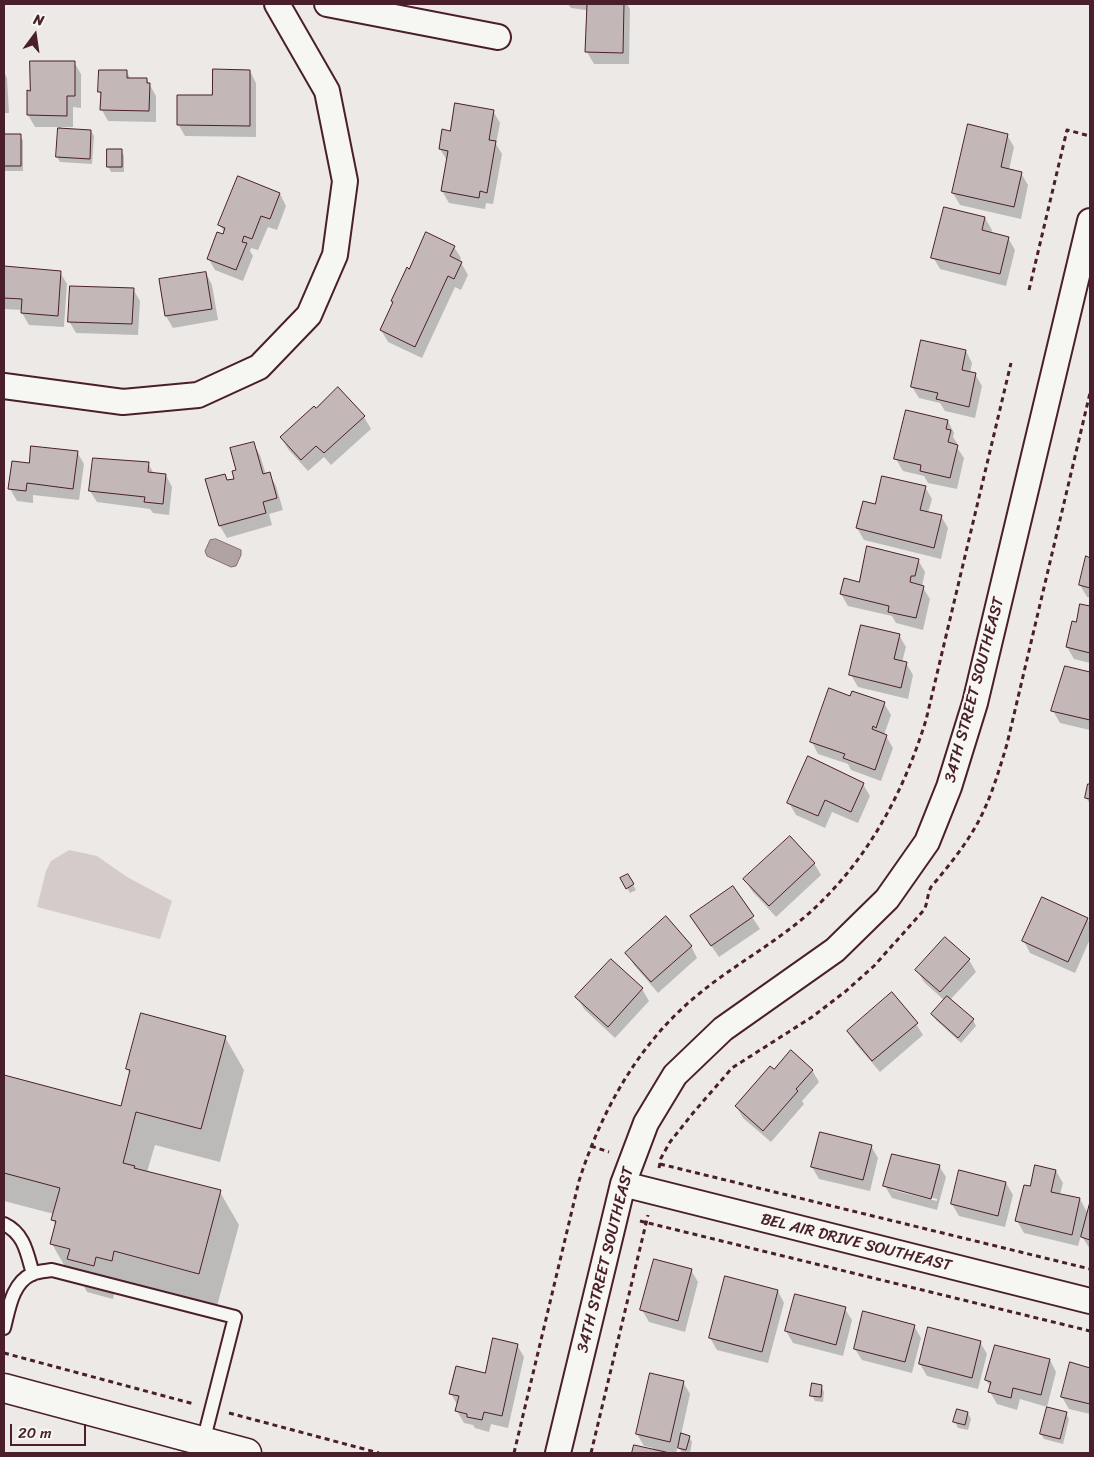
<!DOCTYPE html>
<html>
<head>
<meta charset="utf-8">
<style>
  body { margin:0 }
  #map { position:relative; width:1094px; height:1457px; overflow:hidden; background:#ece9e6; font-family:Sriracha,sans-serif }
  canvas { display:block }
  .frame { position:absolute; inset:0; border:5px solid #4a1f2b; pointer-events:none }
  .north { position:absolute; left:10px; top:10px; width:50px; height:50px; -webkit-text-stroke:4px #f6f6f2; paint-order:stroke; rotate:14deg; font-size:14px; font-weight:700; line-height:20px; text-align:center; color:#4a1f2b }
  .north::after { content:''; display:block; margin:auto; width:18px; height:22px; background:#4a1f2b; clip-path:polygon(50% 0,100% 100%,50% 72%,0 100%) }
  .scale { position:absolute; left:10px; top:1424px; width:76px; height:22px; box-sizing:border-box; border:2px solid #4a1f2b; border-top:0; padding-left:6px; font-size:15px; line-height:18px; white-space:nowrap; color:#4a1f2b; -webkit-text-stroke:4px #f6f6f2; paint-order:stroke }
</style>
</head>
<body>
<div id="map">
<canvas width="1094" height="1457"></canvas>
<div class="frame"></div>
<div class="north">N</div>
<div class="scale">20 m</div>
</div>
<script>
const c = document.querySelector('canvas').getContext('2d');
c.lineJoin = 'round';
function paint(path, color) { c.fillStyle = color; c.fill(path, 'evenodd'); }
function strokePath(path, color, width, dash) { c.strokeStyle = color; c.lineWidth = width; c.lineCap = dash ? 'butt' : 'round'; c.setLineDash(dash || []); c.stroke(path); }
function label(font, color, halo, rows, align = 'center') {
  c.font = font + ' Sriracha,sans-serif'; c.lineWidth = 4.5; c.setLineDash([]); c.textBaseline = 'middle'; c.strokeStyle = halo; c.fillStyle = color; for (const [text, x, y, turn = 0] of rows) {
    c.save(); c.translate(x, y); c.rotate((+turn || 0) * Math.PI / 180); c.textAlign = isNaN(turn) ? turn : align; if (halo) c.strokeText(text, 0, 0); c.fillText(text, 0, 0); c.restore();
  }
}
paint(new Path2D(`
  M69 850 97 856 127 877 172 901 160 939 37 907 46 871 51 861Z`), '#d4cbca');
const water = new Path2D(`
  M216 539 241 550V555L236 566 231 567 207 556 205 551 210 540Z`);
paint(water, '#b1a2a3');
strokePath(water, '#886e73', 1);
paint(new Path2D(`
  M568 4H627L630 9 629 64H594L587 52 588 13 586 10 571 8Z
  M74 62 81 74V108L73 107V127H61V129L91 131 94 136 92 164 60 162 57 157 59 127H35L28 115 31 92Z
  M100 71H126L131 79 147 80 156 96V122L108 121 102 110V96L99 92Z
  M250 71 256 83V137L185 136 178 124Z
  M4 72 7 78 9 113H4Z
  M493 111 500 123 496 144 502 154 493 204 486 203 485 209 449 203 442 191 448 162 440 149Z
  M4 135H20L23 141V171H4Z
  M1007 135 1014 147 1009 170 1021 173 1028 185 1021 219 960 205 953 193Z
  M121 150 124 156V172H111L108 166Z
  M280 194 286 206 277 230 268 227 258 250 251 248 250 251 253 256 243 281 215 270 208 258 224 233 220 225Z
  M985 218 992 230 991 234 1008 238 1015 250 1006 286 940 269 933 257Z
  M454 247 461 258 460 261 468 275 461 290 455 287 422 358 388 342 381 330 394 303 392 301 410 271Z
  M4 267 60 272 67 284 64 327 29 325 22 313 23 310 4 309Z
  M206 273 212 285 218 320 173 328 166 316 160 280Z
  M133 289 140 301 138 335 76 333 69 321Z
  M966 351 972 363 970 373 975 374 982 386 975 418 945 411 940 403 919 398 912 387Z
  M316 409 364 417 371 429 331 465 324 457 308 471 288 449 281 437Z
  M948 421 954 433 953 437 957 443 956 446 964 458 957 489 928 483 924 476 903 471 896 459Z
  M253 443 260 455 266 475 269 474 276 486 283 510 269 514 272 525 227 538 220 526 207 480 225 475 228 481 236 480 238 471Z
  M77 452 84 464 79 500 33 495V503L17 501 10 489 30 465Z
  M148 463 154 474 166 475 172 487 169 515 153 513 150 509 97 502 90 491Z
  M925 487 932 499 928 513 941 516 948 528 941 559 864 540 857 528 876 506Z
  M1087 558 1090 559V597H1087L1080 585Z
  M918 560 925 572 922 586 930 599 923 630 896 623 892 616 848 606 841 594 860 583Z
  M1081 606 1090 608V663L1074 659 1067 647 1076 624Z
  M899 635 906 647 902 662 906 663 913 675 908 699 858 687 851 675Z
  M1065 668 1090 674V730L1060 723 1053 711Z
  M851 697 884 703 891 715 884 735 886 736 893 748 881 781 851 770 848 764 818 754 812 742Z
  M863 784 870 796 858 823 832 812 825 828 796 815 789 803Z
  M1089 785H1090V804L1086 798Z
  M814 863 821 875 776 917 752 891 745 879Z
  M628 876 636 890 630 893 622 879Z
  M733 888 760 929 719 957 699 928Z
  M1087 919 1090 924V939L1075 973 1030 953 1024 941Z
  M691 946 697 958 658 993 634 965 627 953Z
  M969 960 976 972 950 1000 973 1020 976 1026 961 1043 936 1020 933 1015 945 1001 924 982 917 970Z
  M642 989 649 1001 615 1038 584 1009 577 997Z
  M916 1024 923 1035 880 1072 855 1043 848 1031Z
  M225 1037 244 1070 220 1162 155 1145 147 1172 220 1192 239 1225 217 1306 133 1284 131 1293 115 1290 113 1299 87 1292 80 1279 71 1277 52 1244 56 1226 53 1220 54 1214 4 1201V1076L122 1108 130 1074 127 1069Z
  M812 1070 819 1082 802 1101 804 1104 771 1142 743 1118 736 1106 775 1071Z
  M871 1146 878 1158 870 1191 819 1179 812 1167Z
  M939 1166 946 1177 937 1210 892 1198 885 1186ZM892 1187 937 1199V1201L892 1190Z
  M1056 1171 1063 1183 1060 1195 1080 1199 1088 1214 1090 1205V1249L1081 1235 1078 1246 1024 1233 1017 1221 1031 1188Z
  M1006 1183 1013 1195 1005 1227 959 1216 952 1204Z
  M691 1270 698 1282 685 1332 649 1322 642 1310Z
  M778 1291 784 1303 768 1363 717 1350 710 1338Z
  M845 1309 852 1320 843 1356 793 1343 786 1331Z
  M914 1326 921 1338 912 1373 862 1360 855 1349Z
  M929 1329 980 1342 987 1354 978 1389 927 1376 920 1364Z
  M517 1345 524 1357 508 1428 491 1424 489 1432 475 1428 473 1425 464 1423 457 1411 458 1406 451 1394 486 1374Z
  M1050 1360 1056 1372 1047 1407 1020 1399 1017 1410 997 1404 990 1392 991 1388 986 1380Z
  M1071 1364 1090 1369V1414L1069 1409 1062 1397Z
  M683 1382 690 1394 681 1435 689 1437 692 1442 690 1453H682L678 1446 676 1453 667 1452 668 1453H633L635 1447 652 1450 653 1448 644 1446 637 1434Z
  M821 1386 824 1392 823 1402 815 1401 812 1396Z
  M968 1413 971 1419 968 1430 958 1428 955 1422Z
  M1066 1413 1069 1419 1063 1444 1044 1439 1041 1434Z`), '#0003');
const building = new Path2D(`
  M583 4H624L623 53 585 52 587 4Z
  M30 61H75V96H67V116L27 115V90L30 91Z
  M213 69 250 70V126L177 125V95H212Z
  M99 70H127V78H147V83H150L149 111 100 110 101 92H98Z
  M455 103 494 110 489 140 496 141 487 193 480 191 479 198 441 191 448 151 439 149 442 129 450 131Z
  M968 124 1008 134 1001 167 1022 172 1014 207 952 193Z
  M58 128 91 130 90 159 56 157Z
  M4 134H21V166H4Z
  M107 149H122V167H107Z
  M238 176 280 193 270 219 261 216 252 239 244 236 242 242 247 243 236 270 207 259 217 232 223 234 225 228 218 225Z
  M944 207 985 217 982 230 1009 237 1000 274 931 258Z
  M426 232 455 246 450 256 462 262 454 279 448 276 415 347 380 330 393 302 391 301 407 267 409 269Z
  M4 266 61 271 58 316 21 313 22 299 4 298Z
  M206 272 212 309 165 316 159 279Z
  M70 286 134 288 132 324 68 322Z
  M921 340 966 350 962 370 976 373 969 407 936 399 938 393 911 387Z
  M338 387 365 416 324 453 316 446 301 460 280 437 314 406 316 408Z
  M906 410 948 420 946 429 951 430 948 442 958 445 950 478 920 471 921 465 894 459Z
  M254 442 263 474 270 472 277 498 263 502 266 513 219 526 205 479 225 474 227 480 234 479 232 471 236 470 230 448Z
  M31 446 78 451 73 489 27 483 26 491 8 489 12 461 29 463Z
  M93 458 149 462 148 472 166 474 163 504 144 502 145 497 89 491Z
  M882 476 926 486 920 510 942 515 934 548 856 528 863 501 875 504Z
  M867 546 919 559 915 576H911L910 582 924 586 916 618 888 612 889 606 840 594 844 578 859 582Z
  M1086 556 1090 558V588L1079 585Z
  M1080 604 1090 606V653L1066 647 1072 621 1076 622Z
  M861 625 900 634 894 659 907 662 901 688 849 675Z
  M1065 666 1090 672V720L1051 711Z
  M829 688 850 696 852 691 885 702 876 728 873 726 872 729 887 735 875 770 843 758 845 754 810 742Z
  M808 756 864 783 851 812 825 800 818 816 787 803Z
  M1088 784H1090V799L1085 798Z
  M790 836 815 863 769 906 743 879Z
  M628 874 634 884 626 889 620 878Z
  M733 886 754 916 711 946 690 916Z
  M1042 897 1088 918 1068 962 1022 941Z
  M666 916 692 946 651 982 625 953Z
  M945 937 970 959 940 992 915 970Z
  M611 959 643 988 608 1027 575 997Z
  M892 992 918 1023 872 1061 847 1031Z
  M947 996 974 1019 958 1038 931 1014Z
  M141 1013 226 1036 201 1129 136 1112 123 1163 135 1166 134 1168 221 1190 199 1274 114 1251 112 1261 96 1257 94 1266 67 1259 70 1249 50 1244 56 1221 51 1220 60 1188 4 1173V1075L121 1106 130 1070 126 1069Z
  M791 1050 813 1070 796 1089 798 1091 763 1131 735 1106 770 1066 774 1069Z
  M820 1132 872 1145 863 1180 811 1167Z
  M892 1154 940 1165 931 1199 883 1186Z
  M1035 1165 1056 1170 1051 1192 1080 1198 1072 1235 1015 1221 1024 1185 1030 1186Z
  M959 1170 1006 1182 998 1216 951 1204Z
  M1090 1202V1240L1081 1237Z
  M654 1259 692 1269 678 1321 640 1310Z
  M725 1276 778 1290 762 1352 709 1338Z
  M795 1294 846 1307 836 1345 785 1331Z
  M863 1311 915 1325 905 1362 854 1349Z
  M928 1327 981 1341 972 1378 919 1364Z
  M493 1338 518 1344 502 1416 484 1412 482 1420 467 1417V1414L455 1411 459 1396 449 1394 456 1366 485 1373Z
  M995 1345 1050 1359 1041 1395 1013 1388 1011 1398 988 1392 991 1382 985 1380Z
  M1070 1362 1090 1368V1404L1061 1397Z
  M650 1373 684 1381 670 1442 636 1434Z
  M812 1383 822 1385 821 1397 810 1396Z
  M1047 1407 1067 1412 1060 1439 1040 1434Z
  M957 1409 968 1412 965 1425 953 1422Z
  M681 1433 690 1436 686 1450 678 1448Z
  M634 1445 670 1453H632Z`);
paint(building, '#c4b7b7');
strokePath(building, '#4a1f2b', 1);
const service = new Path2D(`
  M4 1224C25 1234 27 1254 33 1274
  M4 1328C9 1309 12 1283 32 1274 38 1271 46 1271 52 1270L235 1317 203 1442`);
const minor = new Path2D(`
  M327 4 498 37
  M4 386 123 402 198 395 259 367 309 315 335 255 345 181 327 91 277 4
  M623 1184 1090 1301
  M558 1453 623 1184 646 1123 675 1075 723 1029 835 950 887 899 927 842 949 787 975 703 1090 221`);
const tertiary = new Path2D(`
  M4 1388 247 1453`);
strokePath(service, '#4a1f2b', 16);
strokePath(minor, '#4a1f2b', 28);
strokePath(tertiary, '#4a1f2b', 31);
strokePath(new Path2D(`
  M1029 290 1067 130 1090 136
  M591 1146 609 1152
  M660 1164 1090 1269
  M659 1168 661 1158 670 1142 693 1113 732 1068 812 1017 846 991 874 966 924 910C928 902 927 895 931 887 946 869 961 851 973 831 989 805 998 774 1007 744L1090 393
  M640 1221 1090 1331
  M4 1353 194 1404
  M229 1413 379 1453
  M514 1453 579 1181C602 1109 640 1041 700 993 739 961 785 938 821 902 872 852 905 788 926 720L1011 363
  M591 1453 648 1215`), '#4a1f2b', 3, [5, 4]);
strokePath(service, '#f6f6f2', 12);
strokePath(minor, '#f6f6f2', 24);
strokePath(tertiary, '#f6f6f2', 28);
label('16px', '#4a1f2b', '#f6f6f2', [
  ["34TH STREET SOUTHEAST",975,690,-75],
  ["BEL AIR DRIVE SOUTHEAST",856,1243,14],
  ["34TH STREET SOUTHEAST",606,1260,-76]
]);
</script>
</body>
</html>
